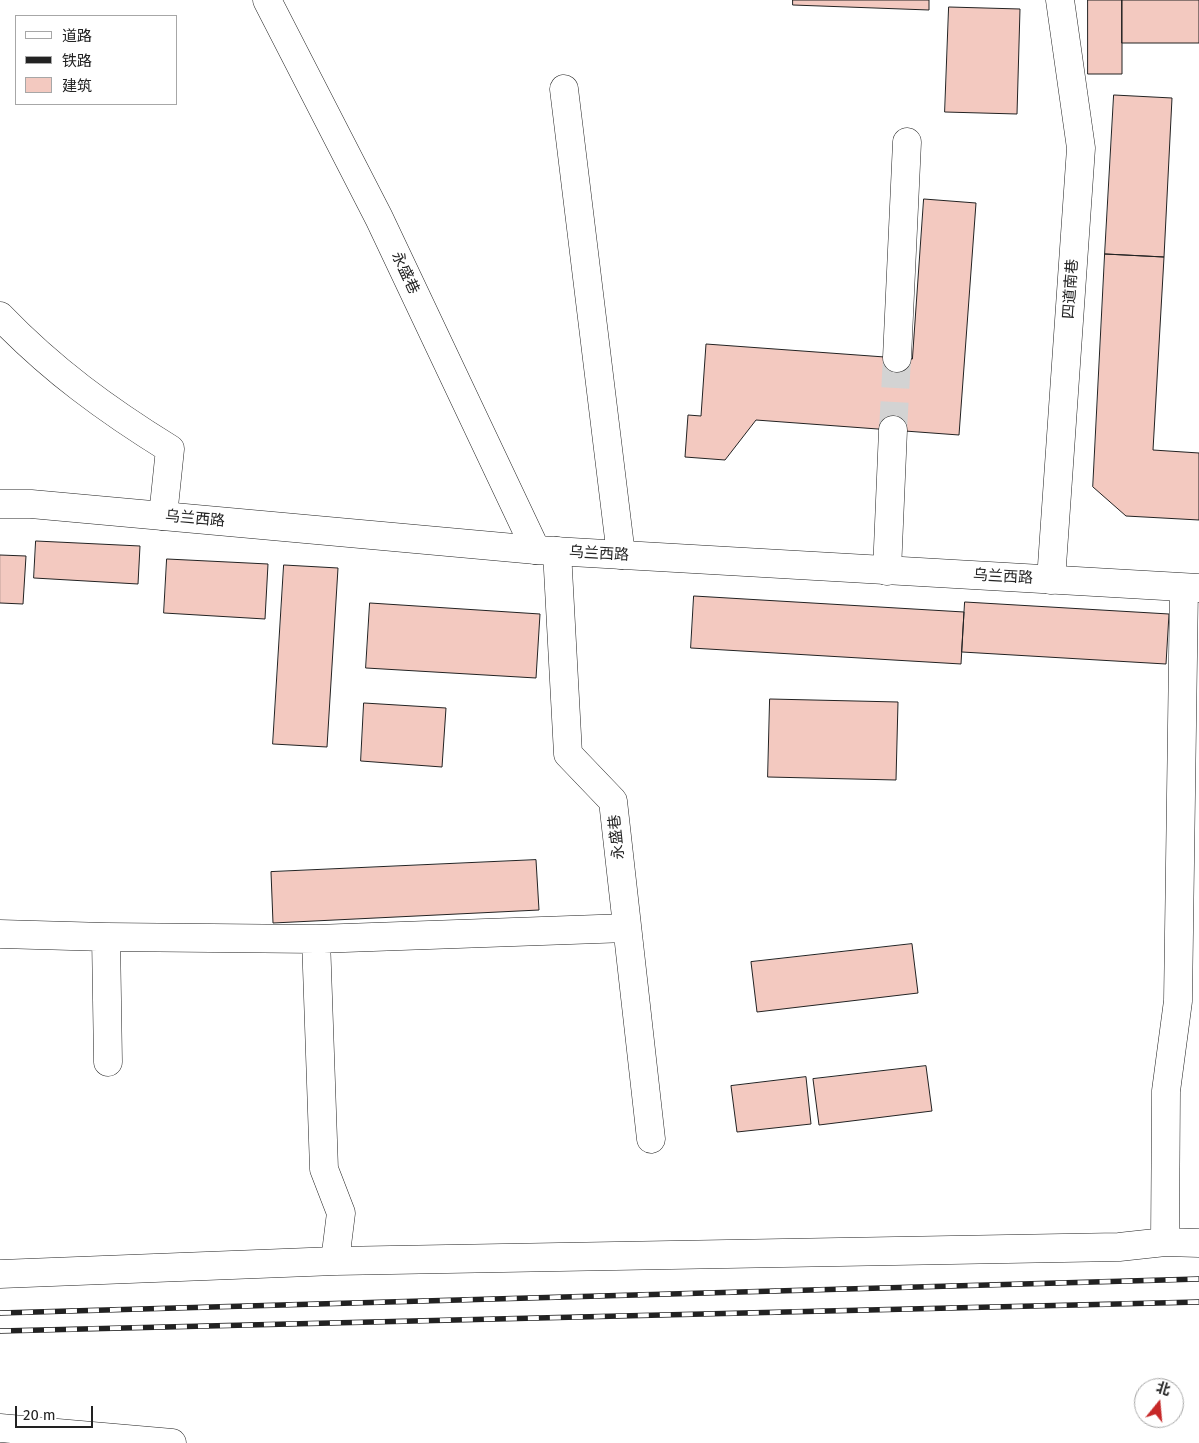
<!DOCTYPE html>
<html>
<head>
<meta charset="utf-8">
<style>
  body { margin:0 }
  #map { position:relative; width:1199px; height:1443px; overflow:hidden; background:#fff; font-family:"Fira Sans","Noto Sans SC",sans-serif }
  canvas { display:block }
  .legend { position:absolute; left:15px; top:15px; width:162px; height:90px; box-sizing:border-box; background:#fff; border:1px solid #a7a7a7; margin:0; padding:6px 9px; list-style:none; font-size:15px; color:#222 }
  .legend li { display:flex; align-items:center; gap:10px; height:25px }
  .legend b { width:25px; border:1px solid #a7a7a7 }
  .north { position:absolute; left:1134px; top:1378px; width:50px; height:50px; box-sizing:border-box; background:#fff; border:1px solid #a7a7a7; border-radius:50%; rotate:17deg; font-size:14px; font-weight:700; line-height:20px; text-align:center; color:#222 }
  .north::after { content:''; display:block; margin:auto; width:18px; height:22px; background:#c62828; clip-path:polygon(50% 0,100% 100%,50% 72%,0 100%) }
  .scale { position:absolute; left:15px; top:1406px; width:78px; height:22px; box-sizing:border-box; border:2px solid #222; border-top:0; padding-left:6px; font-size:15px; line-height:18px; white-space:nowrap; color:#222; -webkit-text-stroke:4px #fff; paint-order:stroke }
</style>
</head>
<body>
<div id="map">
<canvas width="1199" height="1443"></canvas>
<ul class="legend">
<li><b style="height:6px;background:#fff"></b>道路</li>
<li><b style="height:6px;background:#222"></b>铁路</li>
<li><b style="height:14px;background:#f3c9c0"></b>建筑</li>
</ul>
<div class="north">北</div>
<div class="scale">20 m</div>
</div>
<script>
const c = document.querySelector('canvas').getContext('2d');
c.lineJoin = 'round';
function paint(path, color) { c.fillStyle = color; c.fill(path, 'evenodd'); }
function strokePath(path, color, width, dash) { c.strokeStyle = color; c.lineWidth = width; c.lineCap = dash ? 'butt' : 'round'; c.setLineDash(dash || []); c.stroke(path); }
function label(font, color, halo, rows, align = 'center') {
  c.font = font + ' "Fira Sans","Noto Sans SC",sans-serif'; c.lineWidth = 4; c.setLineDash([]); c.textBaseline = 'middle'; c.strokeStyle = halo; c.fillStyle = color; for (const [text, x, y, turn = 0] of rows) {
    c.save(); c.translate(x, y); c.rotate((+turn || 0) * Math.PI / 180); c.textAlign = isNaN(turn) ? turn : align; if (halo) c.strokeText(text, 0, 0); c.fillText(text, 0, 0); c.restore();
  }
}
const building = new Path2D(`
  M793 0H929V10L793 5Z
  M1088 0H1122V74H1088Z
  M1122 0H1199V43H1122Z
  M949 7 1020 9 1017 114 945 112Z
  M1114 95 1172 98 1164 257 1105 254Z
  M924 199 976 203 959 435 756 420 725 460 685 457 688 415 701 416 706 344 912 359Z
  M1105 254 1164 257 1153 450 1199 453V520L1126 516 1093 487Z
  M36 541 140 546 138 584 34 578Z
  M0 555 26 556 23 604 0 603Z
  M167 559 268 564 265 619 164 613Z
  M284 565 338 568 327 747 273 744Z
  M694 596 964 612 961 664 691 648Z
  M965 602 1169 614 1166 664 962 652Z
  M370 603 540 614 536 678 366 668Z
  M770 699 898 702 896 780 768 777Z
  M364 703 446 708 442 767 361 761Z
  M536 860 539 910 273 923 271 872Z
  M912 944 918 993 757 1012 751 962Z
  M926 1066 932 1111 819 1125 813 1079Z
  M806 1077 811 1124 737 1132 731 1086Z`);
paint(building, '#f3c9c0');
strokePath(building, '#222', 1);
strokePath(new Path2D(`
  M893 430 897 358`), '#d3d3d3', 28, [28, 14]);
const minor = new Path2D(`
  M267 0 379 218 536 550
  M564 89 621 555
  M0 316C52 370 107 410 170 449L163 516
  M897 358 907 142
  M557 551 568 754 613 801 651 1139
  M887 571 893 430
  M1051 580 1081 148 1060 0
  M0 934 106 937 316 939 627 928
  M106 937 108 1062
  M316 939 324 1169 341 1213 335 1261
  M1165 1242 1166 1091 1178 1001 1184 588
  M0 1274 335 1261 1119 1247 1165 1242 1199 1243
  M0 1428 172 1443`);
const major = new Path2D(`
  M0 504H31L536 550 1199 588`);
strokePath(minor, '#222', 29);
strokePath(major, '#222', 29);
strokePath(minor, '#fff', 28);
strokePath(major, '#fff', 28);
const rail = new Path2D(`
  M0 1313 1199 1279
  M0 1331 1199 1302`);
strokePath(rail, '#222', 5.5);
strokePath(rail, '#fff', 4, [11]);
label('15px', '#222', '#fff', [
  ["永盛巷",405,273,65],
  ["四道南巷",1071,289,-86],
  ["乌兰西路",195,519,5],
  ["乌兰西路",599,554,3],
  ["乌兰西路",1003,577,3],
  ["永盛巷",617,837,-96]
]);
</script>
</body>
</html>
